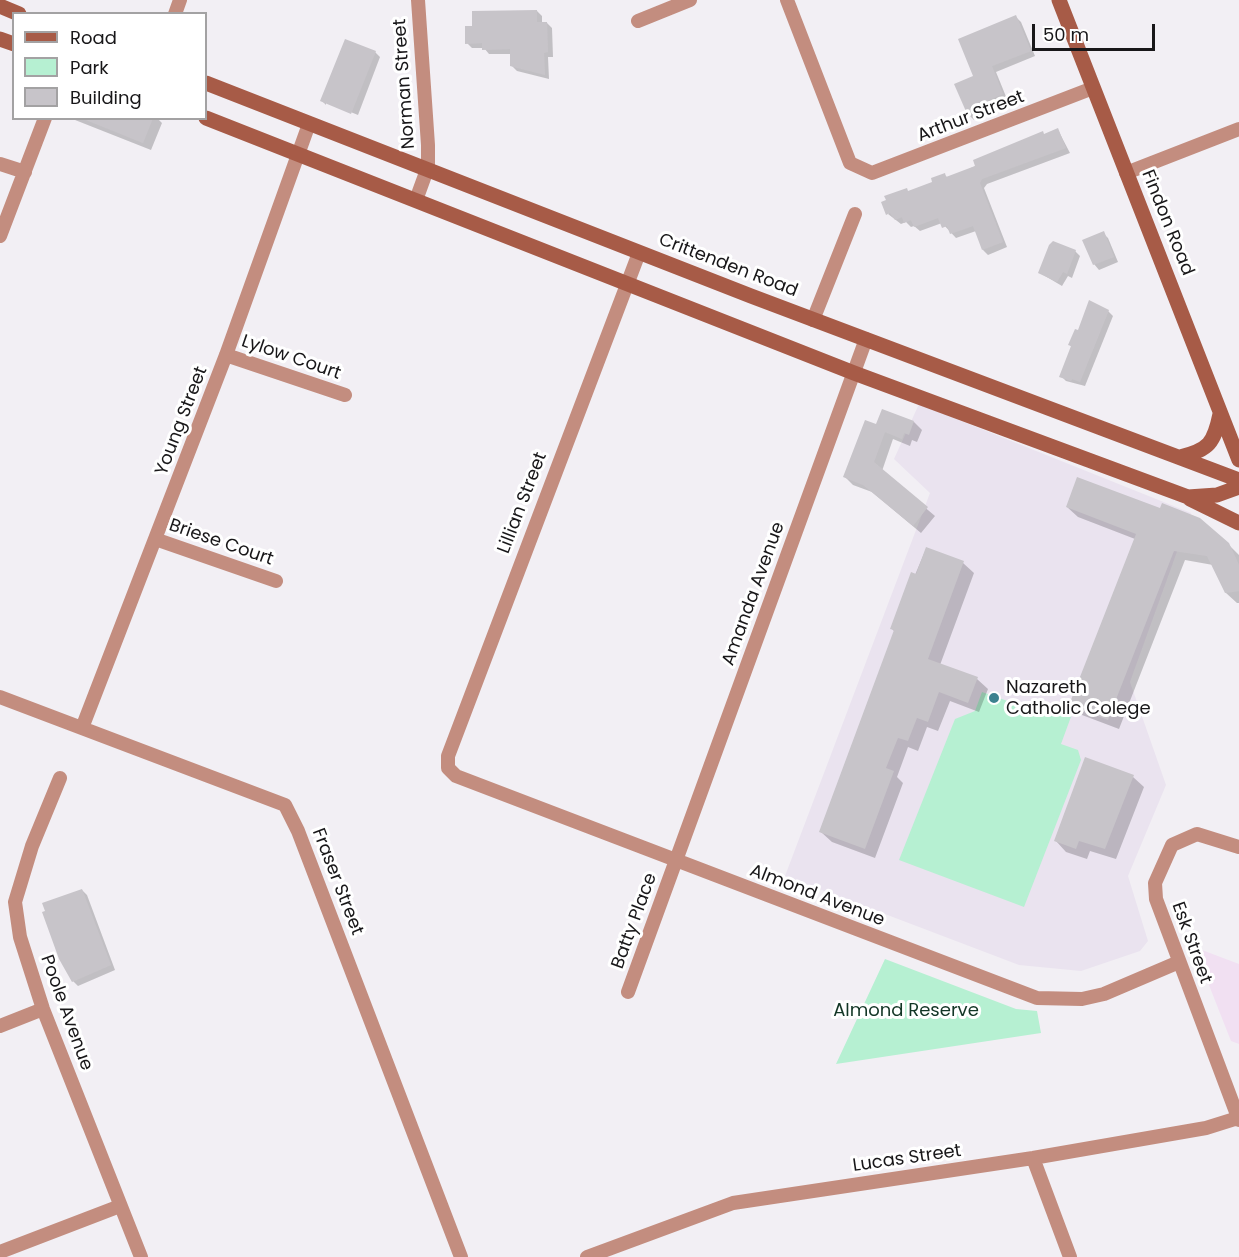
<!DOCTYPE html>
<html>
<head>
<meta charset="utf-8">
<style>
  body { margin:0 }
  #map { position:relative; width:1239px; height:1257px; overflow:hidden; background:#f2eff4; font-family:Poppins,sans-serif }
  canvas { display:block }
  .legend { position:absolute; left:12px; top:12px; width:195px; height:108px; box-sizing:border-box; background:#fff; border:2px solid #a3a2a3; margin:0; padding:8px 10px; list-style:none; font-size:18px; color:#181719 }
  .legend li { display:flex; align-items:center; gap:12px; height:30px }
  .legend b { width:30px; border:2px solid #a3a2a3 }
  .scale { position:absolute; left:1032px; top:24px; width:123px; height:27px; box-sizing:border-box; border:3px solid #181719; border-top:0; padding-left:8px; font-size:18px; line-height:21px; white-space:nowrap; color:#181719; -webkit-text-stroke:4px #fff; paint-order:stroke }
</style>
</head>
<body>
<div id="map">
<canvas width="1239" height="1257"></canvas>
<ul class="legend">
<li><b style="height:8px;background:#a75b47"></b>Road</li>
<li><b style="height:16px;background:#b6f0d2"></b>Park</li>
<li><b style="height:16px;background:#c7c4c9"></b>Building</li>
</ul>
<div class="scale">50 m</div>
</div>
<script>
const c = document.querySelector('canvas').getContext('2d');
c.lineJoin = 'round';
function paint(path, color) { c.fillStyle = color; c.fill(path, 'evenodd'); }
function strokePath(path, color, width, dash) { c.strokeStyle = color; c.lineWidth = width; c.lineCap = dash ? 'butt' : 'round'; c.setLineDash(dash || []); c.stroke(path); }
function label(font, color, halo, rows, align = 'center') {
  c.font = font + ' Poppins,sans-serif'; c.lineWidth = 6; c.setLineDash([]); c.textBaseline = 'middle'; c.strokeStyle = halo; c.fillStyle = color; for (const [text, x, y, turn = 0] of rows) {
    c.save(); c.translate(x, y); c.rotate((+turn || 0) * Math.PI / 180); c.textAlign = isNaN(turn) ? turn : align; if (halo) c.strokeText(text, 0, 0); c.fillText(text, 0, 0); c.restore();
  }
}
paint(new Path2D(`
  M1194 947 1239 964V1044L1231 1041Z`), '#f1e0f2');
paint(new Path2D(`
  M919 404 1191 513 1130 682 1166 785 1128 876 1148 941 1140 951 1081 971 1019 965 785 876 930 493 894 459Z`), '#eae3ef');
paint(new Path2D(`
  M982 692 1036 711 1050 706 1072 714 1061 744 1078 750 1081 760 1024 907 899 860 955 719 975 711Z
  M885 959 1016 1009 1037 1011 1041 1033 836 1064Z`), '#b6f0d2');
paint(new Path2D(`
  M537 11 542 16V23H547L552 28 553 57H548L549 79 517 71 512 66 511 54H489L484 48H472L467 43Z
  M1016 17 1021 22 1035 56 996 72 1007 99 985 110 987 115 974 120 969 115 975 77Z
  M375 52 380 57 358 115 326 102V105L322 101Z
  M70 118H157L162 123 151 150Z
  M1058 130 1070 153 987 184 984 188 1007 247 988 255 983 250 976 231 956 238 942 223 920 231 914 226 911 227 906 222 901 224 888 214 909 193 934 183 945 175 948 178Z
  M1103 233 1108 238 1118 262 1099 270 1094 264Z
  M1075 251 1080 256 1072 278 1068 276 1062 286 1040 273Z
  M1108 311 1113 316 1085 386 1066 381 1061 376 1072 348 1070 345 1078 332Z
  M914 422 922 430 917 442 912 440 910 446 893 439 882 471 935 516 921 533 872 492 853 485 845 477 877 426Z
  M1067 507 1228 544 1239 555V603H1237L1226 593 1213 565 1185 560 1119 729 1082 715 1071 704 1135 539 1078 517Z
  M926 549 963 563 974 573 940 665 977 679 988 689 979 712 950 701 938 731 927 727 918 751 908 747 897 777 903 783 875 858 832 842 821 832 895 632 892 629Z
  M1133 777 1144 787 1116 859 1090 851 1087 859 1066 852 1056 841Z
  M82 890 87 895 115 970 78 986 73 981Z`), '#0003');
paint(new Path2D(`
  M537 10V22H547L548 52 544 53 545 75 510 66V49L482 50V43L465 44V26H472V11Z
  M1016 15 1031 51 992 66 1003 94 980 104 983 110 968 116 954 84 973 76 958 39Z
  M345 39 376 51 351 114 320 101Z
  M81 118H153L143 143Z
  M1058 128 1066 148 982 179 980 183 1003 242 982 250 973 226 950 234 947 226 942 228 938 218 914 227 911 220 904 223 902 217 895 220 890 213 886 215 881 202 886 200 884 196 907 188 908 191 932 182 931 178 945 173 946 177 975 166 973 160 1043 131 1044 134Z
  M1104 231 1114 257 1093 265 1082 240Z
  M1053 241 1076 250 1067 274 1063 272 1057 282 1038 273 1049 245Z
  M1089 300 1109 310 1080 382 1072 379 1071 381 1059 377 1071 346 1068 345 1075 329 1078 330Z
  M882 409 914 421 909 435 904 433 902 439 885 432 874 462 928 507 913 526 863 485 843 477 865 420 876 424Z
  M1077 477 1160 508 1162 503 1200 518 1229 543 1239 565V591L1225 593 1207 556 1174 551 1108 720 1069 705 1136 534 1066 507Z
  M926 547 964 561 928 659 978 677 968 703 939 692 928 722 917 718 908 741 898 738 886 768 894 771 865 849 819 832 894 630 890 629 911 572 916 574Z
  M1085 757 1134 775 1105 849 1079 841 1076 849 1054 841Z
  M82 889 111 965 72 982 59 959 42 912 45 911 42 903Z`), '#c7c4c9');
strokePath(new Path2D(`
  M787 0 850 163 872 173 1093 88
  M175 14 180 0
  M638 21 690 0
  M0 164 25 172
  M1126 173 1239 129
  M416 200 428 167V145L418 0
  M0 236 45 118
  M639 253 448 756V768L456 776 1037 998 1082 999 1104 994 1179 962
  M813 320 855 214
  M226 355 345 395
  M155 539 276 581
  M0 697 285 805 298 831 461 1257
  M82 728 226 355 309 124
  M60 778 32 846 15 902 20 937 43 1009 141 1257
  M1239 847 1197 834 1172 845 1155 883 1156 899 1239 1120
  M628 992 866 339
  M0 1026 43 1009
  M1033 1158 1070 1257
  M0 1252 120 1206
  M587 1257 733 1203 1033 1158 1206 1128 1238 1118`), '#c38d7f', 14);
strokePath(new Path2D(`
  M1059 0 1239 460
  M0 6 19 14
  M0 39 14 44
  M206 83 751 296 1239 480
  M206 118 854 373 1188 497 1217 495 1239 487
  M1180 457C1209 450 1214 443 1220 414
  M1190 499 1239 523`), '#a75b47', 15);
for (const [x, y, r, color] of [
  [994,698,6,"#3c818f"]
]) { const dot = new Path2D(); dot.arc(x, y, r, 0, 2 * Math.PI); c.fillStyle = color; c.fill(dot); strokePath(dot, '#fff', 2); }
label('18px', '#181719', '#fff', [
  ["Norman Street",405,84,-94],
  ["Arthur Street",971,117,-21],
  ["Findon Road",1167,223,68],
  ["Crittenden Road",728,266,21],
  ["Lylow Court",291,358,19],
  ["Young Street",182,421,-69],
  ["Lillian Street",523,503,-69],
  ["Briese Court",221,543,19],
  ["Amanda Avenue",754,594,-70],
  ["Fraser Street",337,882,69],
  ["Almond Avenue",817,896,21],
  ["Batty Place",635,921,-70],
  ["Esk Street",1191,943,70],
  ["Poole Avenue",66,1013,70],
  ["Lucas Street",907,1159,-8]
]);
label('18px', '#181719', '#fff', [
  ["Nazareth",1006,688],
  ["Catholic Colege",1006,709]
], 'left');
label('18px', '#133626', '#fff', [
  ["Almond Reserve",906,1011]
]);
</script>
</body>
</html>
